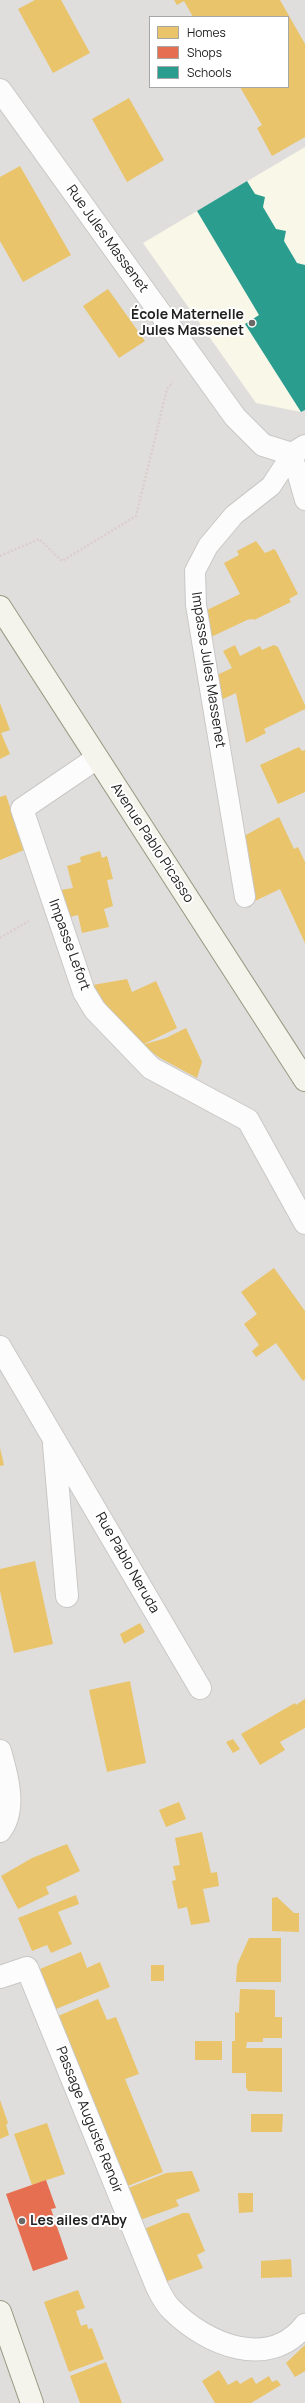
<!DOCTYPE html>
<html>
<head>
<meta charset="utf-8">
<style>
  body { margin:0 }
  #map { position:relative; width:305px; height:2403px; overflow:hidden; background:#f0eeeb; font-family:Manrope,sans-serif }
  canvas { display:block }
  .legend { position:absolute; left:149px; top:16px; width:140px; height:72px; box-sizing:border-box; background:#fff; border:1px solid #a7a7a7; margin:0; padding:5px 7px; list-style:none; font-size:12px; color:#222 }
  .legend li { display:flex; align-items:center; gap:8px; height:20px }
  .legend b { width:20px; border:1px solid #a7a7a7 }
</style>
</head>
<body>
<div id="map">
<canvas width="305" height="2403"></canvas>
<ul class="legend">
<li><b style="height:11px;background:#e9c46a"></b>Homes</li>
<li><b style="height:11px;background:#e76f51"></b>Shops</li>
<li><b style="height:11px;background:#2a9d8f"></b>Schools</li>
</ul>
</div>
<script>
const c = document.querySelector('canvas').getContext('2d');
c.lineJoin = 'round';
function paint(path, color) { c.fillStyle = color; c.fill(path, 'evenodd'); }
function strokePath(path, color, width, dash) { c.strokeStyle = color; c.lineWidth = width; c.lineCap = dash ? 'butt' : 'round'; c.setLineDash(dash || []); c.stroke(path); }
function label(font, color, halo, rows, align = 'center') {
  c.font = font + ' Manrope,sans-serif'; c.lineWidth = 4; c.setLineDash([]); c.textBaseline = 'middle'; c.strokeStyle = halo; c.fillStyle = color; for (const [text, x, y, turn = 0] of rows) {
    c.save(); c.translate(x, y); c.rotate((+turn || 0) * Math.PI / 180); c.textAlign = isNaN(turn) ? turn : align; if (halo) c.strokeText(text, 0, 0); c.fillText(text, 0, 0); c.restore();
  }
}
paint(new Path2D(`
  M0 0H305V2403H0ZM150 17H288V87H150Z`), '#dfdedc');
paint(new Path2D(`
  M305 147V410L301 412 256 403 143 243Z`), '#f8f7e8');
paint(new Path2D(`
  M35 0H61L90 53 53 73 18 9Z
  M174 0H280L305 44V137L272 156 257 128 262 125 240 87H288V17H193L184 1 177 5Z
  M129 98 164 160 127 182 92 119Z
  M20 166 71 255 23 282 0 241V177Z
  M108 289 145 341 119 358 83 306Z
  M256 541 265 553 274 549 276 551 298 594 289 599 291 602 254 620 253 619 247 620 211 637 207 610 240 594 224 563 239 555 237 551Z
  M235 645 240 656 260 646 262 650 274 645 278 647 305 705V709L264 729 266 733 246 743 236 693 221 700 217 675 232 668 223 651Z
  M0 703 10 730 1 733 10 754 0 759Z
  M299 747 302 751 305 750V792L278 804 260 765Z
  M6 795 24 850 0 860V797Z
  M279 817 294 849 298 847 305 862V943L280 889 255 901 244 836Z
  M100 851 102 858 107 856 113 879 107 880 113 906 104 909 109 927 82 933 78 915 70 917 61 890 73 888 67 866 81 862 80 857Z
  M127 979 132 992 156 981 177 1028 142 1045 166 1038 186 1028 202 1062 197 1078 160 1058 142 1045 103 1004 93 985Z
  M274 1268 305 1311V1379L303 1381 276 1343 256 1357 252 1351 259 1345 244 1324 257 1314 241 1292Z
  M0 1448 4 1465 0 1466Z
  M35 1561 53 1644 14 1653 0 1591V1569Z
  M140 1623 145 1632 124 1644 120 1634Z
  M130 1681 146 1763 107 1772 89 1690Z
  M305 1699V1728L280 1742 285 1750 260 1765 241 1734 295 1703 296 1705Z
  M233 1739 240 1749 233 1753 226 1742Z
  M179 1802 186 1819 166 1827 159 1810Z
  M202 1832 211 1873 217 1872 219 1886 203 1889 210 1922 191 1925 187 1907 178 1909 172 1881 176 1880 173 1866 180 1865 175 1838Z
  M67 1844 80 1871 46 1887 49 1894 18 1909 1 1876 32 1858Z
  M76 1895 79 1904 58 1912 72 1944 51 1953 47 1945 32 1951 18 1918Z
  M277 1897 294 1913H299V1932L272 1931V1898Z
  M249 1938H281V1982H236L237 1965Z
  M81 1952 87 1968 100 1962 110 1987 56 2009 40 1969Z
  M151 1965H164V1981H151Z
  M240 1989 275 1990V2017H282V2038H263V2042H247L246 2048H282V2092L248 2091 246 2087V2073H232V2041H235V2012L239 2013Z
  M98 1999 107 2020 116 2017 139 2074 125 2079 163 2172 128 2186 58 2016Z
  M195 2041H222V2060H195Z
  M0 2100 8 2123 6 2125 9 2135 0 2139Z
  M251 2114H283L282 2132H251Z
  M47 2123 65 2174 32 2185 14 2134Z
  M192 2171 200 2191 176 2200 179 2206 140 2220 128 2188 166 2173Z
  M238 2193H253V2212L239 2213Z
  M183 2213H189L205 2251 197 2255 203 2268 165 2282 144 2229Z
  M291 2259 292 2277 261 2278V2261Z
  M78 2290 85 2308 76 2311 81 2326 87 2324 88 2329 92 2328 104 2359 69 2372 44 2302Z
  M305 2345V2371L295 2377 286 2363Z
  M106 2362 122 2403H80L70 2376Z
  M219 2370 228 2385 237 2380 240 2384 252 2377 256 2384 269 2376 272 2382 277 2380 281 2385 251 2403H215L202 2381Z`), '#e9c46a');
paint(new Path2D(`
  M46 2180 56 2208 51 2209 68 2259 33 2271 6 2194Z`), '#e76f51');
paint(new Path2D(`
  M247 181 255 194 265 197 263 207 276 229 286 231 284 241 297 263 305 265V410L301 412 245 324 259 315 197 211Z`), '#2a9d8f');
const lane = new Path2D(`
  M292 454 305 500
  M245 897 196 605 195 571 208 546 234 515 271 486 292 454`);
const street = new Path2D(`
  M0 90 235 417 263 445 292 454 305 446
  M97 758 22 809 84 992 95 1010 151 1068 248 1120 305 1223
  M0 1347 200 1688
  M54 1444 67 1596
  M0 1751C7 1775 17 1810 0 1831
  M0 1977 27 1968 157 2287C161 2295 166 2305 172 2310 206 2344 269 2371 305 2325`);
const secondary = new Path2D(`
  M0 607 305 1080
  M0 2312 32 2403`);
strokePath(lane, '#c9c8c7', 22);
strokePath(street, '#c9c8c7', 24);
strokePath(secondary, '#999a82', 24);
strokePath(new Path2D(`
  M0 556 39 539 62 561 136 516 167 389 173 382
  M0 938 29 921`), '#dccecd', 2.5, [2, 2]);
strokePath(lane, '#fdfcfc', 20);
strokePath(street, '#fdfcfc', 22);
strokePath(secondary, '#f4f4ed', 22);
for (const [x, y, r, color] of [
  [252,323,4,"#6a6968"],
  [22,2221,4,"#6a6968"]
]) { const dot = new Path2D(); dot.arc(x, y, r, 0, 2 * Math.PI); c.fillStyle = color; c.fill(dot); strokePath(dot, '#fff', 1.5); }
label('14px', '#222', '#fff', [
  ["Rue Jules Massenet",107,239,54],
  ["Impasse Jules Massenet",208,670,81],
  ["Avenue Pablo Picasso",152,843,57],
  ["Impasse Lefort",69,945,70],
  ["Rue Pablo Neruda",127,1563,60],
  ["Passage Auguste Renoir",89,2120,68]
]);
label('bold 14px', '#222', '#fff', [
  ["École Maternelle",244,315],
  ["Jules Massenet",244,331],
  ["Les ailes d'Aby",30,2221,"left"]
], 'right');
</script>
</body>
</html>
